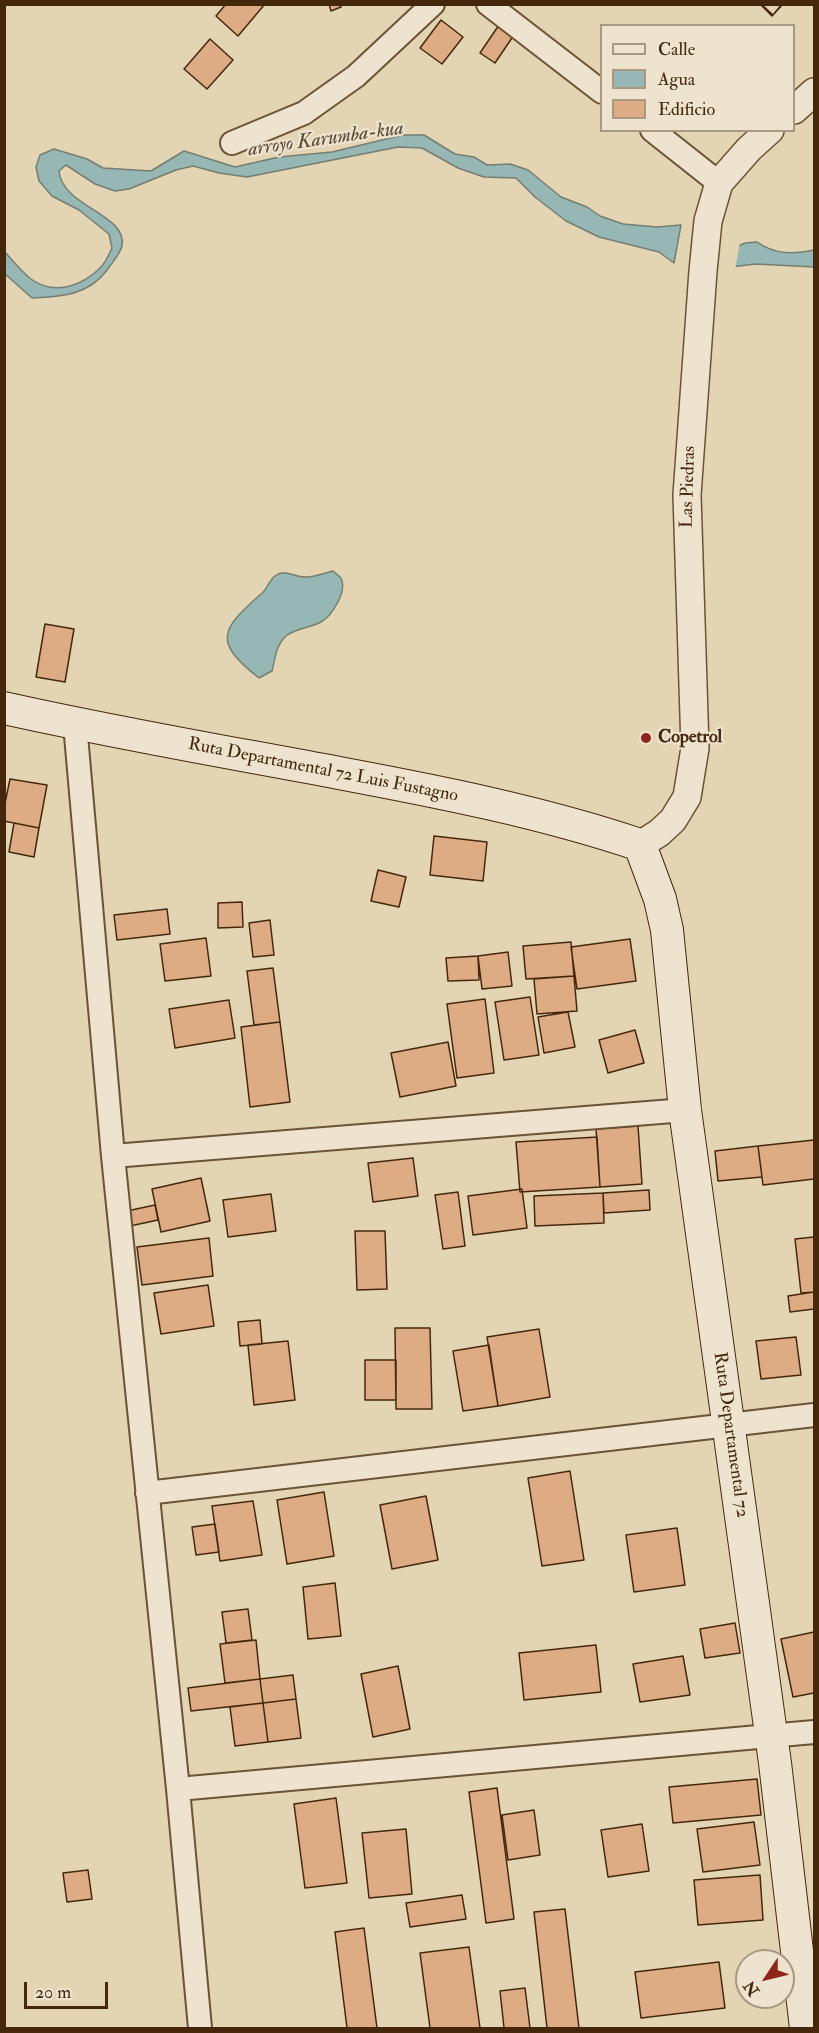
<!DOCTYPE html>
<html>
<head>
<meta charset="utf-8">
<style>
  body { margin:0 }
  #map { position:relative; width:819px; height:2033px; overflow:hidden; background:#e3d4b3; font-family:"IM FELL Double Pica",serif }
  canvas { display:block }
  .frame { position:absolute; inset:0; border:6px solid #45280c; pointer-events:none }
  .legend { position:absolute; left:600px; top:24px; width:195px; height:108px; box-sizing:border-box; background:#ede3ce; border:2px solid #aa9880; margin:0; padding:8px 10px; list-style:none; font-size:18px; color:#45280c }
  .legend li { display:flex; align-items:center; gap:12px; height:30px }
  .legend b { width:30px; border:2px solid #aa9880 }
  .north { position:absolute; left:735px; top:1949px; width:60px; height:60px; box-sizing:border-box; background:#ede3ce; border:2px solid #aa9880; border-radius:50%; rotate:235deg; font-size:16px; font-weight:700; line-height:24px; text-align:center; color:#45280c }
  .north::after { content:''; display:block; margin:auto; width:21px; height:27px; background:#8f2418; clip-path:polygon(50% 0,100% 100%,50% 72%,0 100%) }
  .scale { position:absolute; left:24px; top:1982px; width:84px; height:27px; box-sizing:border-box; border:3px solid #45280c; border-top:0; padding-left:8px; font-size:18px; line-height:21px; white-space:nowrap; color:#45280c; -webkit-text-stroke:4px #ede3ce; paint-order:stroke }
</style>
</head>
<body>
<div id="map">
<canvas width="819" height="2033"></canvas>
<div class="frame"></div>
<ul class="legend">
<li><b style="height:8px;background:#ede3ce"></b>Calle</li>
<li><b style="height:16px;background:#96b7b4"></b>Agua</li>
<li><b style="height:16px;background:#ddac85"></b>Edificio</li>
</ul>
<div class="north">N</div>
<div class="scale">20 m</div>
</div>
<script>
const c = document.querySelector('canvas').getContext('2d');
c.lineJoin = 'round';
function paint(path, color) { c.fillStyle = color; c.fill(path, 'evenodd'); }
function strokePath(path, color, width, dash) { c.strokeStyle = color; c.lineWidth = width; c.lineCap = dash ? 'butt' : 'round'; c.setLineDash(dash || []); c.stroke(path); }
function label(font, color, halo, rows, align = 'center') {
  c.font = font + ' "IM FELL Double Pica",serif'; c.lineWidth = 4.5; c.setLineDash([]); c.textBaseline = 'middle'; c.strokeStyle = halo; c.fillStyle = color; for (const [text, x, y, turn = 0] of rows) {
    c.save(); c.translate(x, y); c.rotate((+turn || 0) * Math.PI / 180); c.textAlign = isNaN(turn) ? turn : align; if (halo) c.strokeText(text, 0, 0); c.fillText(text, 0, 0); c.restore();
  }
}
const water = new Path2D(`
  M403 135H424L455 154 474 157 487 165 510 164 528 170 561 197 587 207 600 216 623 224 657 227 681 225 674 263 659 252 599 237 566 221 535 197 516 178 484 177 458 168 422 148 398 147 247 177 219 173 193 166 176 170 129 189 115 191 95 184 66 165 59 171C62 207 128 214 122 246 120 254 112 263 107 270 89 295 61 297 32 298L5 274V252C13 261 22 272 31 279 54 296 82 286 100 268 105 263 109 255 112 248L109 234 79 210 52 196 39 181 36 167 40 155 54 149 87 159 103 168 151 171 184 151 235 167 279 157 332 152Z
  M757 242C775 255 794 254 814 250V267L756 264 730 267 736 247 745 243Z
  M333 571C335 573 338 575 340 577 349 589 332 616 321 622 310 628 296 628 286 636 276 645 275 659 272 671L259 678C213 642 220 630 261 594 267 590 269 580 275 576 286 568 295 578 306 577 315 577 324 573 333 571Z`);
paint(water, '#96b7b4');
strokePath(water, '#767e71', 1.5);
paint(new Path2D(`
  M740 242 735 270H729L727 267 733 246Z`), '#e3d4b3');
const building = new Path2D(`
  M226 4H265L238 36 216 16Z
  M329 4H340L341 7 331 11Z
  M760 4H783L772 16Z
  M761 4H782L773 15Z
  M503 19 518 29 495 63 480 53Z
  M441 20 463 37 442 64 420 48Z
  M210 39 233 60 207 89 184 69Z
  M45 624 74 629 65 682 36 677Z
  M10 779 47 785 39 828 4 821V808Z
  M14 823 39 828 34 857 9 852Z
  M434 836 487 842 483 881 430 875Z
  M378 870 406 877 399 907 371 901Z
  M242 902 243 927 218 928V903Z
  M167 909 170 934 117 940 114 915Z
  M270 920 274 955 253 957 249 923Z
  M206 938 211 976 165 981 160 944Z
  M630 939 636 981 577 989 571 947Z
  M571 942 574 976 526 979 523 946Z
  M508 952 512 986 482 989 478 956Z
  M478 956 479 980 448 981 446 958Z
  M273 968 280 1022 254 1025 247 971Z
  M574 976 577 1011 537 1014 534 979Z
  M530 997 539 1055 504 1060 495 1002Z
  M485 999 494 1073 457 1078 447 1004Z
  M229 1000 235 1038 175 1048 169 1009Z
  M568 1012 575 1047 544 1053 538 1017Z
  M280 1022 290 1102 250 1107 241 1027Z
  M635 1030 644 1063 608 1073 599 1040Z
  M448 1042 456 1086 400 1097 391 1053Z
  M638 1126 642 1184 600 1187 596 1129Z
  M597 1137 600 1187 520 1192 516 1142Z
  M814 1140V1179L763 1185 758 1146Z
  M758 1146 762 1177 718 1181 715 1151Z
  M413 1158 418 1196 373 1202 368 1163Z
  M201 1178 210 1221 161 1232 152 1189Z
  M522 1189 527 1228 473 1235 468 1196Z
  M649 1190 650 1210 604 1213 603 1193Z
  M458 1192 465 1246 443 1249 435 1195Z
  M603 1193 604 1223 535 1226 534 1196Z
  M271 1194 276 1231 228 1237 223 1200Z
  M155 1205 158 1220 130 1226 127 1211Z
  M355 1231H385L387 1289 357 1290Z
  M814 1237V1292L801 1293 795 1239Z
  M209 1238 213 1276 142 1285 137 1247Z
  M208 1285 214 1326 161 1334 154 1293Z
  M814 1292V1309L790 1312 788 1296Z
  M260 1320 262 1344 240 1346 238 1322Z
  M395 1328H430L432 1409H396Z
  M539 1329 550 1397 498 1406 487 1337Z
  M796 1337 801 1375 761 1379 756 1341Z
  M288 1341 295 1400 254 1405 248 1345Z
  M489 1345 498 1406 463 1411 453 1351Z
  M365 1360H396V1400H365Z
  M570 1471 584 1560 542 1566 528 1478Z
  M324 1492 334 1556 287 1564 277 1500Z
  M426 1496 438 1560 392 1569 380 1505Z
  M253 1501 262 1555 220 1561 212 1506Z
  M215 1524 219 1552 196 1555 192 1527Z
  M677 1528 685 1585 634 1592 626 1535Z
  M335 1583 341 1636 308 1639 303 1587Z
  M248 1609 252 1640 226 1643 222 1612Z
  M735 1623 740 1653 705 1658 700 1629Z
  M814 1632V1693L793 1697 781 1639Z
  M256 1640 260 1679 225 1683 220 1644Z
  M596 1645 601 1692 524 1700 519 1653Z
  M683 1656 690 1695 640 1702 633 1664Z
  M398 1666 410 1729 373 1737 361 1674Z
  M293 1675 296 1699 263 1703 260 1679Z
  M260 1679 263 1703 191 1711 188 1688Z
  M296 1699 301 1738 268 1742 263 1703Z
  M263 1703 268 1742 235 1746 230 1707Z
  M757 1779 761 1815 673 1823 669 1787Z
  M497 1788 514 1919 486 1923 469 1792Z
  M336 1798 347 1883 305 1888 294 1804Z
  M534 1810 540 1855 508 1860 502 1815Z
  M754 1822 760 1865 703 1872 697 1829Z
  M642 1824 649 1871 608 1877 601 1830Z
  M406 1829 412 1894 369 1898 362 1833Z
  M88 1870 92 1899 67 1902 63 1873Z
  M760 1875 763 1920 698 1925 694 1880Z
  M462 1895 466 1919 410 1927 406 1903Z
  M565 1909 579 2028H547L534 1912Z
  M364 1928 377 2028H347L335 1932Z
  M469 1947 480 2028H430L420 1953Z
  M719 1962 725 2008 641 2018 635 1972Z
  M525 1988 530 2028H504L500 1991Z`);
paint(building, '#ddac85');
strokePath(building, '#45280c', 1.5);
const minor = new Path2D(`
  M488 4 602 92
  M652 130 719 183
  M232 143 304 113 356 76 433 4
  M75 724 113 1156 178 1789 200 2028
  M113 1156 685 1110
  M147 1493 814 1415
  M178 1789 814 1732`);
const tertiary = new Path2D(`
  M794 110 814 92
  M640 845 659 833 673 820 687 797 695 748 687 495 703 271 708 221 719 183 749 149 770 130`);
const secondary = new Path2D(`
  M4 708C115 733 227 752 339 773 440 792 542 812 640 845L660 899 667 930 685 1110 775 1763 806 2028`);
strokePath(minor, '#6c5336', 26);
strokePath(tertiary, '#6c5336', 30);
strokePath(secondary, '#45280c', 34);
strokePath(minor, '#ede3ce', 22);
strokePath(tertiary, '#ede3ce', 27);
strokePath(secondary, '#ede3ce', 32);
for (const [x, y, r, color] of [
  [646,738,6,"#8f2418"]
]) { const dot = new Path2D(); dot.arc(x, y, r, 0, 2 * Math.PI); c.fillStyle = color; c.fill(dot); strokePath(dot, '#ede3ce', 2); }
label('18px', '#45280c', '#ede3ce', [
  ["Las Piedras",689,487,-88],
  ["Ruta Departamental 72 Luis Fustagno",323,771,11],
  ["Ruta Departamental 72",730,1435,82]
]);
label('bold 18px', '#45280c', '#ede3ce', [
  ["Copetrol",658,738]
], 'left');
label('italic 20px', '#594c36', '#ede3ce', [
  ["arroyo Karumba-kua",326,140,-8]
]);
</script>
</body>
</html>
